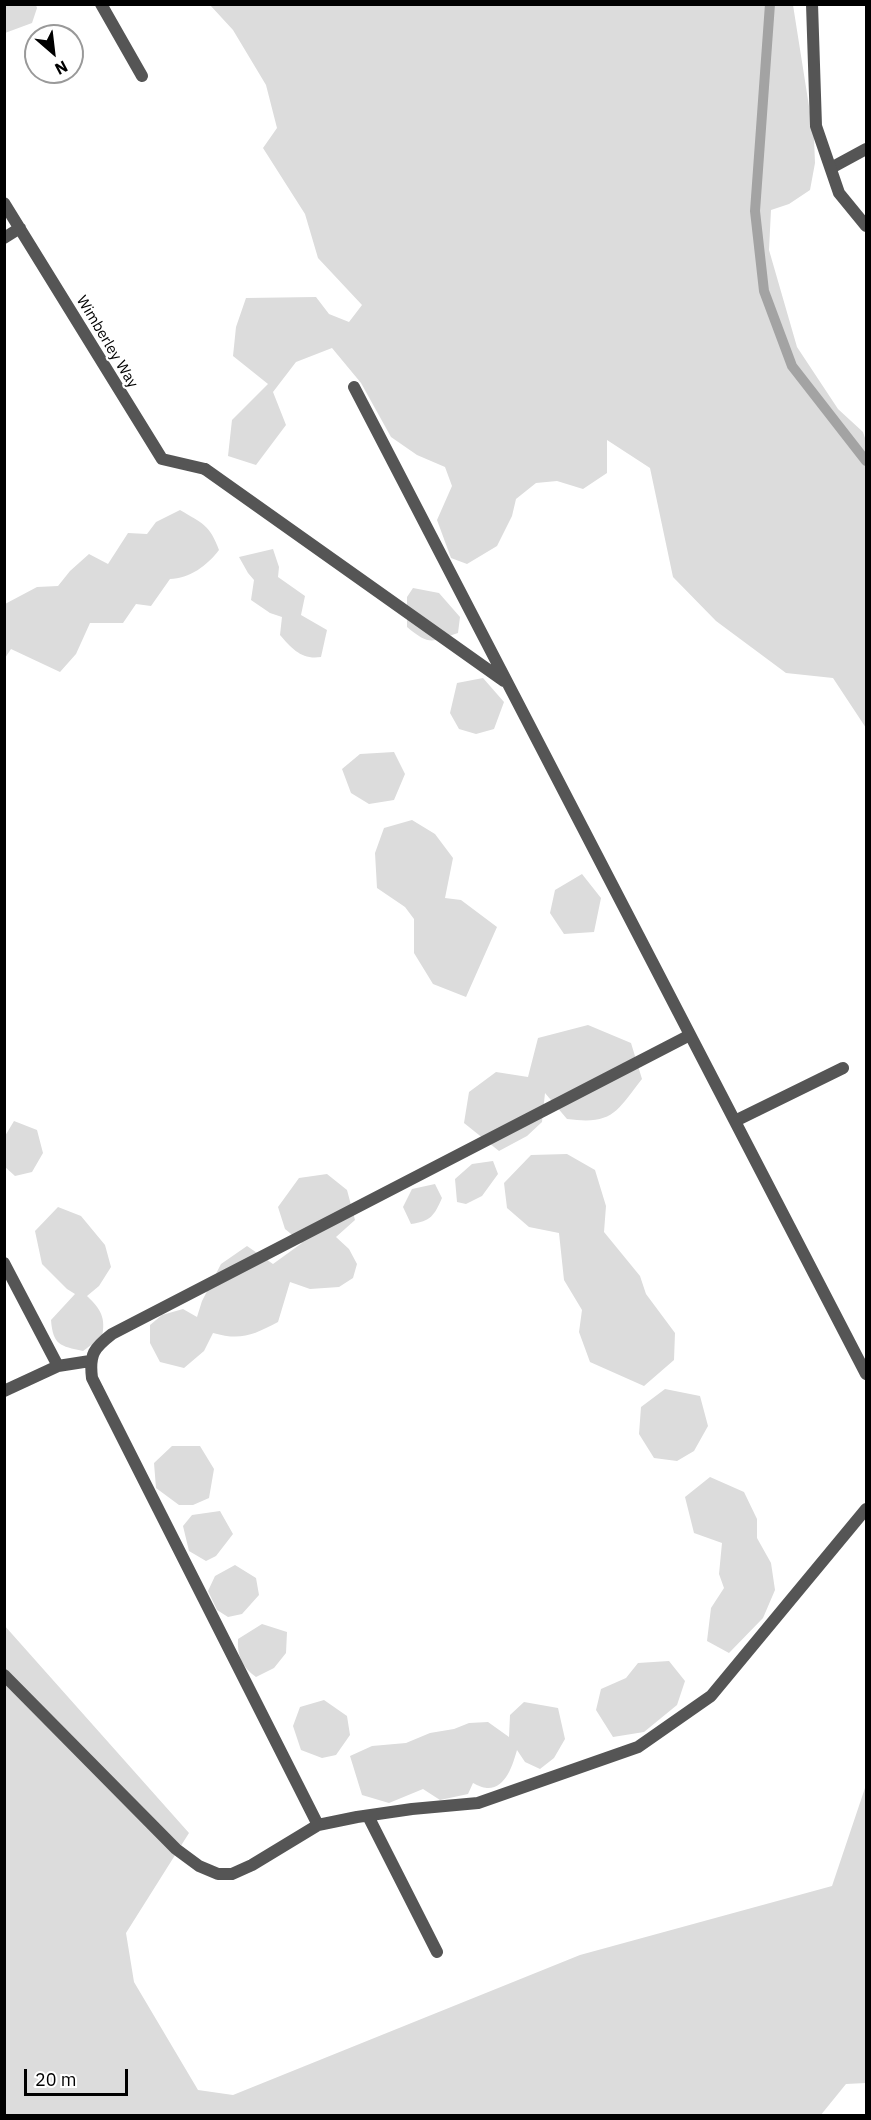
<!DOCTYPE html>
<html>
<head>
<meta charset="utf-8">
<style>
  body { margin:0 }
  #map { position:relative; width:871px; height:2120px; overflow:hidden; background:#fff; font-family:"IBM Plex Sans",sans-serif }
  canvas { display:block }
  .frame { position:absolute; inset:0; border:6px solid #000; pointer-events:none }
  .north { position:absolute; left:24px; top:24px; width:60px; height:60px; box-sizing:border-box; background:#fff; border:2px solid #999; border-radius:50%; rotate:152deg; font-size:16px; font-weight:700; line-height:24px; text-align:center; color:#000 }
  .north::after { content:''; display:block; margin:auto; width:21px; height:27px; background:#000; clip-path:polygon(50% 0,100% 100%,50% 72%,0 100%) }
  .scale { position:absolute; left:24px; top:2069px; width:104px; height:27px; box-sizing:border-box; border:3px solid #000; border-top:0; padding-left:8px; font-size:18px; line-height:21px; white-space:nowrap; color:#000; -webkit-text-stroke:4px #fff; paint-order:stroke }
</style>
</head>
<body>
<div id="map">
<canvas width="871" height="2120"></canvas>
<div class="frame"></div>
<div class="north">N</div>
<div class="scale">20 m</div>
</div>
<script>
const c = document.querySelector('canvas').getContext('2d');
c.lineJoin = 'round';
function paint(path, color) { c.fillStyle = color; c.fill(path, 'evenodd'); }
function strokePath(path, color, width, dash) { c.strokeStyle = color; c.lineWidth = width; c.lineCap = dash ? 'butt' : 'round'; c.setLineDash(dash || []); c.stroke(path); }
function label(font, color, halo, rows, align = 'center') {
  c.font = font + ' "IBM Plex Sans",sans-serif'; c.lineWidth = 4.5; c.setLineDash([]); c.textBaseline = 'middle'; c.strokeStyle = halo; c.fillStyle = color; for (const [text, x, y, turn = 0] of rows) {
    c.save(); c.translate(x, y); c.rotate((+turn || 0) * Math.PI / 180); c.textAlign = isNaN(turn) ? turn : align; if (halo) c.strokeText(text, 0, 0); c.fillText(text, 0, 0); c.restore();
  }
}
paint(new Path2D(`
  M4 5H36L37 8 32 23 5 33Z
  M210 5H793L814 138 815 163 810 190 789 204 771 210 769 250 797 347 838 409 863 432 866 441V728L833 678 786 673 716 621 673 577 650 468 607 440V473L583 489 557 481 536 483 516 499 512 516 497 546 467 564 451 558 437 520 452 486 445 467 417 455 391 437 361 383 332 348 296 362 273 392 286 425 256 465 228 456 232 420 268 384 233 356 236 327 246 298 316 297 329 314 349 322 362 305 318 258 305 214 263 148 277 128 266 85 233 30Z
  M180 510C202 523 210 525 219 550 208 565 189 579 170 579L151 606 136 604 123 623H90L76 654 60 672 11 649 5 658V604L37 587 58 586 70 571 89 554 108 564 128 533 147 534 156 522Z
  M273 549 279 567 278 577 305 596 301 615 327 630 321 657C302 660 292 649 280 635L282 617 270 613 251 600 254 580 248 573 239 557Z
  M413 588 439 593 460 617 458 633C431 642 430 646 407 627V597Z
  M483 678 504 702 494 729 476 734 459 729 450 713 457 683Z
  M394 752 405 774 394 800 369 804 351 793 342 769 360 754Z
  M412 820 435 834 453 858 445 898 461 900 497 927 466 997 433 984 414 953V919L405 907 377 888 375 853 384 828Z
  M582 874 601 898 594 932 564 934 550 913 555 890Z
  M588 1025 631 1043 642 1079C616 1112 613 1125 567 1119L545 1093 542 1122 527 1136 499 1151 464 1123 469 1092 496 1072 528 1077 538 1038Z
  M14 1121 37 1130 43 1153 32 1172 15 1176 4 1166 5 1136Z
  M567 1154 595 1170 606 1206 604 1232 640 1276 646 1294 675 1333 674 1360 644 1386 590 1362 579 1332 582 1310 564 1280 559 1233 529 1227 507 1208 504 1183 531 1155Z
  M493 1161 498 1174 482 1196 466 1204 457 1202 455 1179 472 1164Z
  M327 1174 347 1190 355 1220 336 1237 349 1249 357 1264 353 1278 339 1287 310 1289 290 1282 278 1322C253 1335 241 1341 213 1333L204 1351 184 1368 160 1362 150 1343V1325L162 1315 183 1309 197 1317 202 1301 221 1264 247 1246 273 1264 302 1243 285 1229 278 1207 299 1178Z
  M435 1184 442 1198C434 1216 431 1221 411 1224L403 1207 412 1189Z
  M58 1207 81 1216 105 1245 111 1267 99 1286 87 1296C101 1309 106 1318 102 1337L83 1351C60 1346 53 1345 51 1320L75 1294 67 1289 42 1264 35 1231Z
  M665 1389 700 1396 708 1426 694 1451 677 1461 654 1458 639 1434 641 1407Z
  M172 1446H200L214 1469 209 1498 193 1505H179L156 1488 154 1463Z
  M710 1477 744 1492 757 1519V1538L771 1563 775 1590 763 1618 729 1653 707 1641 711 1608 724 1588 719 1574 722 1543 694 1533 685 1497Z
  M220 1511 233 1534 216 1556 206 1561 189 1551 183 1526 192 1515Z
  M235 1565 256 1578 259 1595 242 1614 228 1617 217 1610 208 1591 215 1576Z
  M262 1624 287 1632 286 1653 274 1668 256 1677C242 1667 237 1656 238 1639Z
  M4 1625 189 1833 126 1933 134 1982 198 2090 233 2095 580 1955 832 1886 866 1785V2083L846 2084 820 2116 5 2115Z
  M669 1661 685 1681 677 1705 644 1732 613 1737 596 1710 601 1689 626 1678 638 1663Z
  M324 1700 347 1716 350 1735 336 1755 322 1758 301 1750 293 1726 300 1707Z
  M524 1702 558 1708 565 1739 554 1758 540 1769 525 1762 517 1750C513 1764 506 1789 487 1788 483 1788 477 1785 473 1783L468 1794 440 1800 423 1789 389 1803 362 1795 350 1756 372 1746 406 1743 430 1733 454 1729 469 1723 488 1722 509 1737 510 1715Z`), '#dcdcdc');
strokePath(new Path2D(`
  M770 4 755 211 764 291 792 366 866 461`), '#a3a3a3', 10);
strokePath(new Path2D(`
  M101 4 142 76
  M831 168 866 149
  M354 387 866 1374
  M205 469 504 681
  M735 1121 843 1068
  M4 1263 58 1366
  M4 1391 58 1366 90 1361
  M4 1675 176 1849 199 1866 218 1874H232L252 1865 318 1825 357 1817 412 1809 478 1803 638 1747 711 1696 866 1509
  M368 1816 437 1952
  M318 1825 92 1378C89 1354 94 1348 112 1334L690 1035`), '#555', 12);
strokePath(new Path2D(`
  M812 4 816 126 839 193 866 226
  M4 203 162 459 205 469
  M4 238 20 228`), '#555', 12);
label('15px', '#000', '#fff', [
  ["Wimberley Way",107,342,59]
]);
</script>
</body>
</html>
